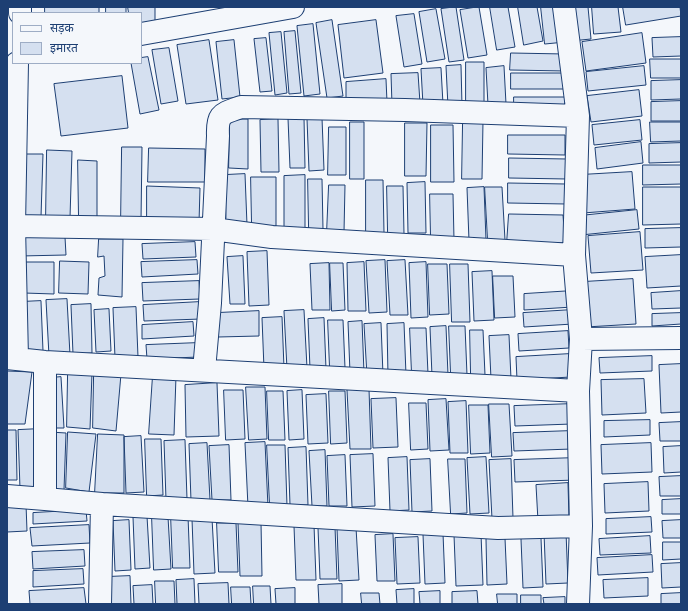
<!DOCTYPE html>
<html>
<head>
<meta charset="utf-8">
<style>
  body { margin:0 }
  #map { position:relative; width:688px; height:611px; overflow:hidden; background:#f4f7fb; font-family:Manrope,"Noto Sans Devanagari",sans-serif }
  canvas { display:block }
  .frame { position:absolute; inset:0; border:8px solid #1d3f73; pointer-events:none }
  .legend { position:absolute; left:12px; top:12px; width:130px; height:52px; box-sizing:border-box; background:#f4f7fb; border:1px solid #9eadc5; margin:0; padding:5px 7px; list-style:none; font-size:12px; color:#1d3f73 }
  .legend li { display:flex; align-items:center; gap:8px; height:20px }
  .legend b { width:20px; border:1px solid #9eadc5 }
</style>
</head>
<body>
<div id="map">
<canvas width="688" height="611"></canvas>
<div class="frame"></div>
<ul class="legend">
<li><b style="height:5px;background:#f4f7fb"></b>सड़क</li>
<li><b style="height:11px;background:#d5e0f0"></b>इमारत</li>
</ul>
</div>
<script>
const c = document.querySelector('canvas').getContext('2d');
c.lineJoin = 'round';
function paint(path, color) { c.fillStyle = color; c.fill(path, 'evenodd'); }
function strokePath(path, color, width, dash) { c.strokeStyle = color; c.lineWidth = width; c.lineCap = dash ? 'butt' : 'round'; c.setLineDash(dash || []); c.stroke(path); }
const building = new Path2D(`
  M45 7H99V13H45Z
  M106 7H126V13H106Z
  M128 7H155V24H141V13H129Z
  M456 7 464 60 449 62 441 9Z
  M479 7 487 55 468 58 460 10Z
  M490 7H508L515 47 497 50Z
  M518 7H537L543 41 524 45Z
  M541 7H560L565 42 545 44Z
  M568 7H588L591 39 571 41Z
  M592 7H618L621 32 594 34Z
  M623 7H680L681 16 626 25Z
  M436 9 445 59 427 62 419 12Z
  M414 14 422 64 404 67 396 16Z
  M332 20 343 96 327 98 316 23Z
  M376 20 383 73 344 78 338 25Z
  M313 24 320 94 304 96 297 26Z
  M295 31 301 93 289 94 284 32Z
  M281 32 287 93 275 95 269 33Z
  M642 33 646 63 586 71 582 42Z
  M681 37V56L653 57 652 38Z
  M266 38 272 91 260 92 254 39Z
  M209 40 218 100 186 104 177 45Z
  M234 40 240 97 222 99 216 42Z
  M169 48 178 101 161 104 152 50Z
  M511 53 565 54V71L510 70Z
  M148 57 159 110 140 114 131 63H141V58Z
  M650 59H681V78H651Z
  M466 62H484V107H466Z
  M461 65 462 106 448 107 446 66Z
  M504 66 506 104 488 105 486 68Z
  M644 66 646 85 588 91 586 72Z
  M441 68 443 104 423 105 421 69Z
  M418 73 420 103 392 105 391 74Z
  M511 73H567L566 89H511Z
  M122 76 128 128 61 136 54 84Z
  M386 79 387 102 346 101V82Z
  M681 80V99L651 100V81Z
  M639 90 642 116 591 122 587 96Z
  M514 97H565V108H514Z
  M681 101V121H651V102Z
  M304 117 305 168H290L288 118Z
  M322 118 324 170 309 171 307 119Z
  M230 119H248V169L229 168Z
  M278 119 279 172H261L260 120Z
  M640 120 642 140 594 145 592 125Z
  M463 121H483L482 179H462Z
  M350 122H364V179H350Z
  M650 122H681V141L651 142Z
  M405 123H427L426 176H405Z
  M431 125H453L454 182H431Z
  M329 127H346V175H328Z
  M508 135H565V155L508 154Z
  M641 142 643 163 597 169 595 148Z
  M681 143V162L649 163V144Z
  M122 147H142L141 221H121Z
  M149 148 205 149V182H148Z
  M47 150 72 151 70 218 46 217Z
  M26 154H43L41 217H24Z
  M509 158 567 159V179L509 178Z
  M78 160 97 161V220L79 221Z
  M643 165H681V184L643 185Z
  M632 172 635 209 583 213 580 175Z
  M245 174 247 225H226L225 175Z
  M305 175V229H284V176Z
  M251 177H276V226L252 227Z
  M308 179H322L323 229H309Z
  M366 180H383L384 233H366Z
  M425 182 426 233H408L407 183Z
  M508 183 566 184V204L508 203Z
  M329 185H345L344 232H327Z
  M147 186 200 188 199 223 147 221Z
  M387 186H403L404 234H388Z
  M484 187 486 240 469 241 467 188Z
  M485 187H502L505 240 488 241Z
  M643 187H681V224L643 225Z
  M430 194H453L454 240H431Z
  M637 210 639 229 581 235 579 216Z
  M509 214 563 215 565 243H507Z
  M681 228V247L645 248V229Z
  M640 232 643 270 591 273 588 236Z
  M65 237 66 255 20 256 19 238Z
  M99 239H123L122 297 98 295 99 278 105 276 104 256 98 257Z
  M195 242 196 257 143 259 142 244Z
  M267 251 269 305 249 306 247 252Z
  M681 255V286L647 288 645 257Z
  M243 256 245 304H230L227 257Z
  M197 260 198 274 142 277 141 262Z
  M385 260 387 312 369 313 366 261Z
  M405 260 408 315H390L387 261Z
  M60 261 89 262 88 294 59 293Z
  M25 262H54V294L24 293Z
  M364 262 366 311H348L347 263Z
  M426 262 428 317 411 318 409 263Z
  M329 263 330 310H312L310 264Z
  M330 263H343L345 310 332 311Z
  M428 264H447L449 314 430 315Z
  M450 264H468L470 322H452Z
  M492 271 494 320 474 321 472 272Z
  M493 276H513L515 317 495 318Z
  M633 279 636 324 586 327 583 282Z
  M199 281 200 299 143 301 142 283Z
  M572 291 573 307 524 310V294Z
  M681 291V308L652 309 651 293Z
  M67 299 70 355 49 356 46 300Z
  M41 301 43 351 22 352 20 302Z
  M200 302 201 319 144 321 143 305Z
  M91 304 92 353 73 354 71 305Z
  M136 307 138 357 115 358 113 308Z
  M109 309 111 351 96 352 94 310Z
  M304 310 307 368 287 369 284 311Z
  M572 310 573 324 524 327 523 313Z
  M259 311V336L218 337 217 313Z
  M681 313V324L652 326V314Z
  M282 317 284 368 264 369 262 318Z
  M324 318 326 369H310L308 319Z
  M328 320H343L345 368 330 369Z
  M362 321 364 373H350L348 322Z
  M193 322 194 336 142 339V325Z
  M381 323 383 375 367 376 364 324Z
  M404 323 406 375 388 376 387 324Z
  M446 326 448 375 432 376 430 327Z
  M449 326H465L467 375H451Z
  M410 328H426L428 374 412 375Z
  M470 330H483L485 375 471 376Z
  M568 331 569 348 519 351 518 334Z
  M509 335 511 379H491L489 336Z
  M198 343 199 357 147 359 146 345Z
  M570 354 571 377 517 380 516 357Z
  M652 356V371L600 373 599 358Z
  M681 364V412L661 413 659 365Z
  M7 371 32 372 25 424H7Z
  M68 373H92L90 429 67 427Z
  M94 374H121L116 431 93 428Z
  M153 375 176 376 174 435 149 434Z
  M61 377 64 428H53L51 378Z
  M644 379 646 413 602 415 601 380Z
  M217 383 219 436 186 437 185 385Z
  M246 387H265L267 439 249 440Z
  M369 389 371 449H350L347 390Z
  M224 390H243L245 439 226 440Z
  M302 390 304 439 289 440 287 391Z
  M267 391H283L285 440H269Z
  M329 391H345L347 443 331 444Z
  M326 394 328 443 308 444 306 395Z
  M396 398 398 447 373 448 371 399Z
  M446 399 449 450 430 451 428 400Z
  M466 401 468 453H450L448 402Z
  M409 403H426L428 449 411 450Z
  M489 404H509L512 456 492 457Z
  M572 404V424L515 426 514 406Z
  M469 405H488L490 453 471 454Z
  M650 420V435L604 437V421Z
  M681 422V441H660L659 423Z
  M40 429 42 488 20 489 18 430Z
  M7 430H16L17 480H7Z
  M571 431 572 449 514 451 513 433Z
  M50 432 66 433 64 490 47 489Z
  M68 432 96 434 89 492 66 488Z
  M98 434 124 435V493H95Z
  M141 436 144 492 126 493 124 437Z
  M145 439H161L163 495 147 496Z
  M185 440 187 499 166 500 164 441Z
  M265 442 268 507H248L245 443Z
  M207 443 210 500 191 501 189 444Z
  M651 443 652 472 602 474 601 445Z
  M229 445 231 500H212L209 446Z
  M267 445H285L287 506H270Z
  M681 446V472L664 473 663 447Z
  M306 447 308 505H290L288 448Z
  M325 450 327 506H312L309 451Z
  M373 454 375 506 352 507 350 455Z
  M345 455 347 506H329L327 456Z
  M407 457 409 510 390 511 388 458Z
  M486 457 489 513 470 514 467 458Z
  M575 458 576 480 515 482 514 460Z
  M430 459 432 511 412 512 410 460Z
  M448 459H465L467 513 451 514Z
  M511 459 513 518 492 519 489 460Z
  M681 476V496H660L659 477Z
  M648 482 649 511 605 513 604 484Z
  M568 483 569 519 538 521 536 485Z
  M681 499V514H662V500Z
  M26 504 27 531 7 532V505Z
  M86 510 87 521 33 524V513Z
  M147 516 150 568 135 569 133 517Z
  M171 516H188L190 568H173Z
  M152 517H168L171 569 154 570Z
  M651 517 652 532 606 534V519Z
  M212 518 215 573 194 574 192 519Z
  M129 520 131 570 115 571 113 521Z
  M681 520V538H663L662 521Z
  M261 522 262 576H240L238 523Z
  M217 523H236L238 572H219Z
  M89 525 90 543 32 546 30 528Z
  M314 525 316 580H296L294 526Z
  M335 527 337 579H320L318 528Z
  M356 527 359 580 339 581 337 528Z
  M566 532 568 583 546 584 544 533Z
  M443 533 445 583 425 584 423 534Z
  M393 534 395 581H377L375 535Z
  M481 534 483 585 456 586 454 535Z
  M650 536 651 553 600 555 599 539Z
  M418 537 420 583 397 584 395 538Z
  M505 538 507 584 487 585 486 539Z
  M541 538 543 587 523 588 521 539Z
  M663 542H681V559L663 560Z
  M84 550 85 566 33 569 32 552Z
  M652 555 653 572 598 575 597 558Z
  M681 563V587L662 588 661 564Z
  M83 569 84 584 33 587V571Z
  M130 576 131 604H107L106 577Z
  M648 578V596L604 598 603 580Z
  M194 579 195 604H177L176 580Z
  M155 581H174L175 604H156Z
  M228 583 229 604H199L198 584Z
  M342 584V604H319L318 585Z
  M152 585 153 604H134L133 586Z
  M253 586H270L271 604H254Z
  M231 587H250L251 604H232Z
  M84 588 86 604H30L29 591Z
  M295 588V604H276L275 589Z
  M414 589V604H397L396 590Z
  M440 591V604H420L419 592Z
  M477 591 478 604H452V592Z
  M361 593H379L380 604H362Z
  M681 593V604H661V594Z
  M497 594H517V604H498Z
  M521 595H541V604H521Z
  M565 597V604H544L543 598Z`);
paint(building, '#d5e0f0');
strokePath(building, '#1d3f73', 1);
const street = new Path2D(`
  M564 7 578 116
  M20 13V7
  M141 34 293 7
  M17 63 14 226 17 358
  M7 214 14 226 213 229 272 237 574 255
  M581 339 681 338
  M7 358 45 362 578 391
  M45 362V499L102 504 100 604
  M204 370 210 303 218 136C217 113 222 114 241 107L405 110 578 116 574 255 581 339 578 391 581 526 578 604
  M7 496 45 499
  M102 504 498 528 581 526`);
strokePath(street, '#1d3f73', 24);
strokePath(street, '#f4f7fb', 22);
</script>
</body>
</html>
